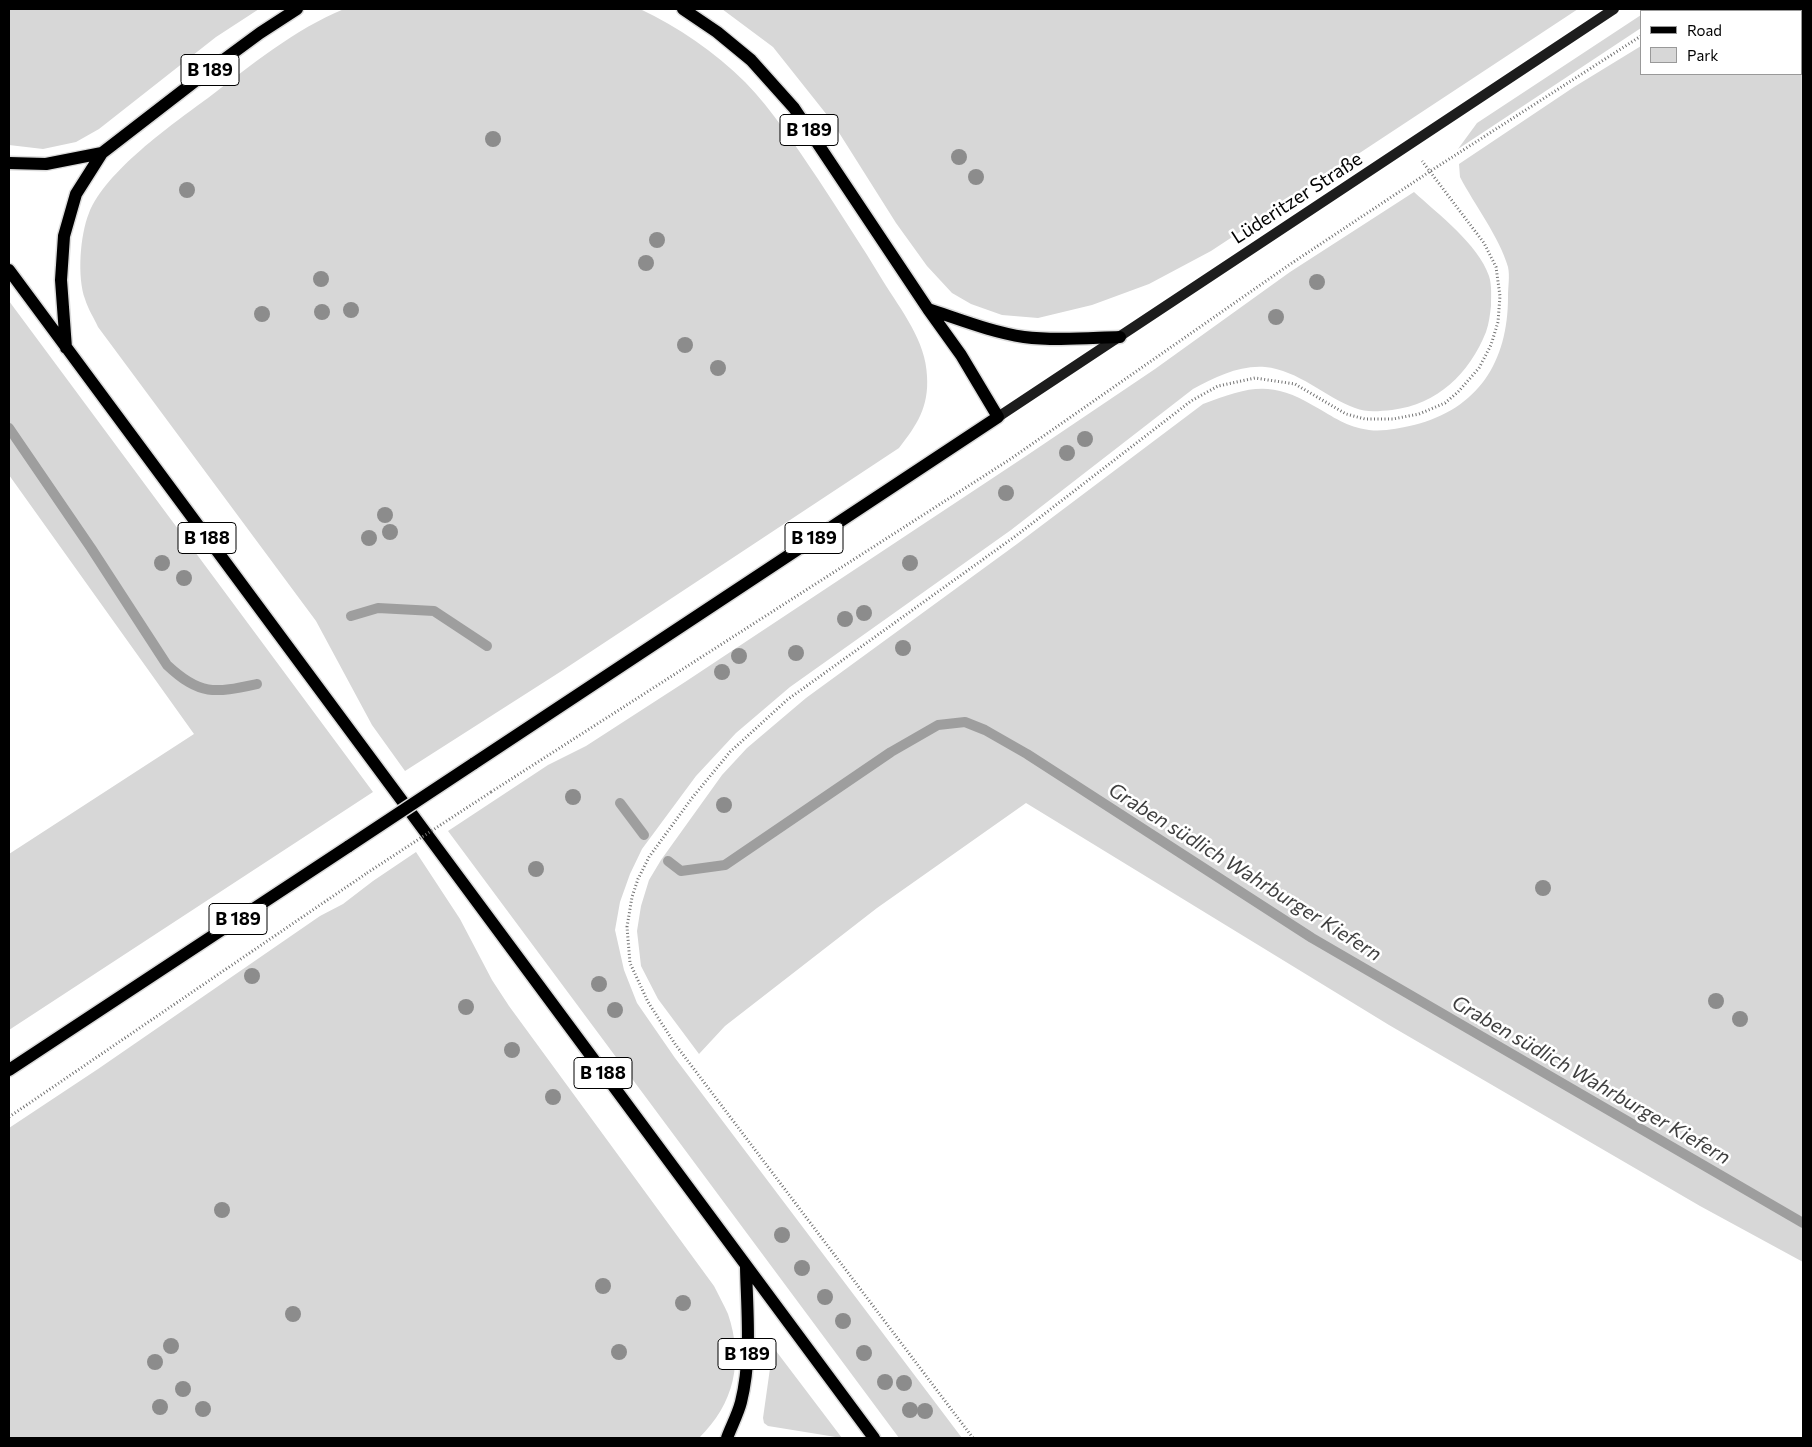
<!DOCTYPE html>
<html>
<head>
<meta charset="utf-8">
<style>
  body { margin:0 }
  #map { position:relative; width:1812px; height:1447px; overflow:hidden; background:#fff; font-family:Commissioner,sans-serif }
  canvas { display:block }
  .frame { position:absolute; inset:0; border:10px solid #000; pointer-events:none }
  .legend { position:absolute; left:1640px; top:10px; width:162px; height:65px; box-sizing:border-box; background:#fff; border:1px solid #999; margin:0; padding:6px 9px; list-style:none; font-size:15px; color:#000 }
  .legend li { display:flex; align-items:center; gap:10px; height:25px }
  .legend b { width:25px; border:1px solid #999 }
</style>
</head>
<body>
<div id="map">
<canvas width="1812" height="1447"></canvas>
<div class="frame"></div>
<ul class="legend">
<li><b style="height:6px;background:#000"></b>Road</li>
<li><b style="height:14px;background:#d7d7d7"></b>Park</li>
</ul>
</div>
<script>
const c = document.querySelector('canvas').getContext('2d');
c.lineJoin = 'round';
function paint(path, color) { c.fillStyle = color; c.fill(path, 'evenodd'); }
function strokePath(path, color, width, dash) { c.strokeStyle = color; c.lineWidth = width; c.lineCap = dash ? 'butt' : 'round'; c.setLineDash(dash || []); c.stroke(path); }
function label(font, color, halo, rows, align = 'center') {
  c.font = font + ' Commissioner,sans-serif'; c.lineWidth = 5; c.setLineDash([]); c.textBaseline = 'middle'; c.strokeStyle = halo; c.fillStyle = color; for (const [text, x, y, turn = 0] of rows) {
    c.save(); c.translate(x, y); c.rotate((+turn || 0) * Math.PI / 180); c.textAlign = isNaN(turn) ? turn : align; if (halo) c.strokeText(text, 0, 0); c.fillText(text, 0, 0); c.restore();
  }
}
paint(new Path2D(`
  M9 9H259L216 37 99 129 76 142 43 149 9 145Z
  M344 9H640C678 27 715 52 745 82 773 111 795 145 818 179 840 213 862 246 883 281 901 310 926 341 927 376 929 407 917 425 899 448L560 672 405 771 372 725 316 621 98 327C94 318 88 309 85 299 77 277 80 235 89 213 106 171 171 125 208 98 250 66 295 29 344 9Z
  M722 9H1578L1211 251 1149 284 1092 305 1038 318 1002 315 971 304 952 293 927 266 896 223 831 120 773 47Z
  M1700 9H1803V1262L1700 1206 1389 1025 1026 803 877 908 725 1026 699 1054 658 999 641 966 637 931 641 906 649 880 661 860 722 775 747 748 806 698 1017 544 1203 404C1249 387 1270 380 1314 406 1334 417 1346 427 1369 430 1384 432 1399 428 1414 425 1478 409 1508 362 1508 297 1508 287 1510 276 1508 267 1500 238 1474 204 1460 177L1459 164 1574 87 1641 46V74H1801V11H1696Z
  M1641 15V28L1458 149 1477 123Z
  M1414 192C1438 214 1478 244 1489 276 1492 285 1491 297 1491 306 1490 315 1489 323 1486 332 1469 374 1438 404 1392 410 1379 411 1367 413 1355 408 1325 397 1298 370 1265 367 1239 365 1216 377 1193 389L1011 530 790 687 736 733 696 776 642 849 630 874 620 902 615 930 624 970 637 1003 675 1058 962 1438H899L448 831 548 765 586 746 685 682 1026 456 1155 369 1290 272Z
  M9 301 373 792 9 1030V854L194 734 9 475Z
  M416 852 460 919 492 980 509 1006 714 1286C719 1296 724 1305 728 1314 744 1361 734 1404 699 1438H9V1128L98 1069 320 916 343 904 373 881Z
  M773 1347 842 1438 768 1426 764 1423 763 1418Z`), '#d7d7d7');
strokePath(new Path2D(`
  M9 428 91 548 167 665C200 696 214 693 257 684
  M351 616 378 608 434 611 487 646
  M620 803 644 835
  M668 861 681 871 725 865 891 752 938 725 965 722 985 730 1027 754 1312 938 1803 1223`), '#9e9e9e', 10);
const primary = new Path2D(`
  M9 163 46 164 102 153
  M9 270 874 1438
  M928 309C959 319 991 332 1024 337 1055 341 1088 338 1120 337
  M66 348 61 280 64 236 76 194 102 153 203 75 260 33 297 9
  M473 764 998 417 961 355 928 309 794 108 751 60 717 32 683 9
  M9 1070 349 846
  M727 1438C731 1427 738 1414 741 1402 752 1358 747 1311 746 1267`);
strokePath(primary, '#dbdbdb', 15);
strokePath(new Path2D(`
  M1680 11 1684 9
  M491 792 1012 458 1289 265 1429 172 1641 36
  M9 1117 367 873
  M973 1438 675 1044 648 1002 630 963 627 927 632 897 638 879 649 857 692 798 730 752 787 700 1017 535 1191 401 1218 386 1255 378 1295 384 1346 414 1365 419H1393L1419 414 1445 403 1458 392 1479 368 1491 345 1498 322 1500 296 1496 267 1484 243 1422 161`), '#727272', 3, [1, 2.5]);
strokePath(new Path2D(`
  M998 417 1614 9`), '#1d1d1d', 10);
strokePath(primary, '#000', 12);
const primaryBridge = new Path2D(`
  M349 846 473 764`);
strokePath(primaryBridge, '#dbdbdb', 15, []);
strokePath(new Path2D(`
  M367 873 491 792`), '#727272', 3, [1, 2.5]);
strokePath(primaryBridge, '#000', 12);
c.fillStyle = '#8c8c8c';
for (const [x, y] of [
  [493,139],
  [959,157],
  [976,177],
  [187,190],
  [657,240],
  [646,263],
  [321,279],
  [1317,282],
  [351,310],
  [322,312],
  [262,314],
  [1276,317],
  [685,345],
  [718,368],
  [1085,439],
  [1067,453],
  [1006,493],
  [385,515],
  [390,532],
  [369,538],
  [162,563],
  [910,563],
  [184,578],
  [864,613],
  [845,619],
  [903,648],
  [796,653],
  [739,656],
  [722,672],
  [573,797],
  [724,805],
  [536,869],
  [1543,888],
  [252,976],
  [599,984],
  [1716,1001],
  [466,1007],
  [615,1010],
  [1740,1019],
  [512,1050],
  [553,1097],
  [222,1210],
  [782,1235],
  [802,1268],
  [603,1286],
  [825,1297],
  [683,1303],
  [293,1314],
  [843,1321],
  [171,1346],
  [619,1352],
  [864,1353],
  [155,1362],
  [885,1382],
  [904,1383],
  [183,1389],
  [160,1407],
  [203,1409],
  [910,1410],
  [925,1411]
]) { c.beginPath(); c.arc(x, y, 8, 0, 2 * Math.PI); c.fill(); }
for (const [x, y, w] of [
  [210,70,58],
  [809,130,58],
  [207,538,58],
  [814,538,58],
  [238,919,58],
  [603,1073,58],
  [747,1354,58]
]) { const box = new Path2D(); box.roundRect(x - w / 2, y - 15.5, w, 31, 4); c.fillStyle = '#fff'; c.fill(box); strokePath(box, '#000', 1); }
label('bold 18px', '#000', null, [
  ["B 189",210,70],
  ["B 189",809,130],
  ["B 188",207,538],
  ["B 189",814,538],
  ["B 189",238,919],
  ["B 188",603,1073],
  ["B 189",747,1354]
]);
label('19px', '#000', '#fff', [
  ["Lüderitzer Straße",1297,198,-33]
]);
label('italic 20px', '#3f3f3f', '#fff', [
  ["Graben südlich Wahrburger Kiefern",1245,872,32],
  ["Graben südlich Wahrburger Kiefern",1591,1080,30]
]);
</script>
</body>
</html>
